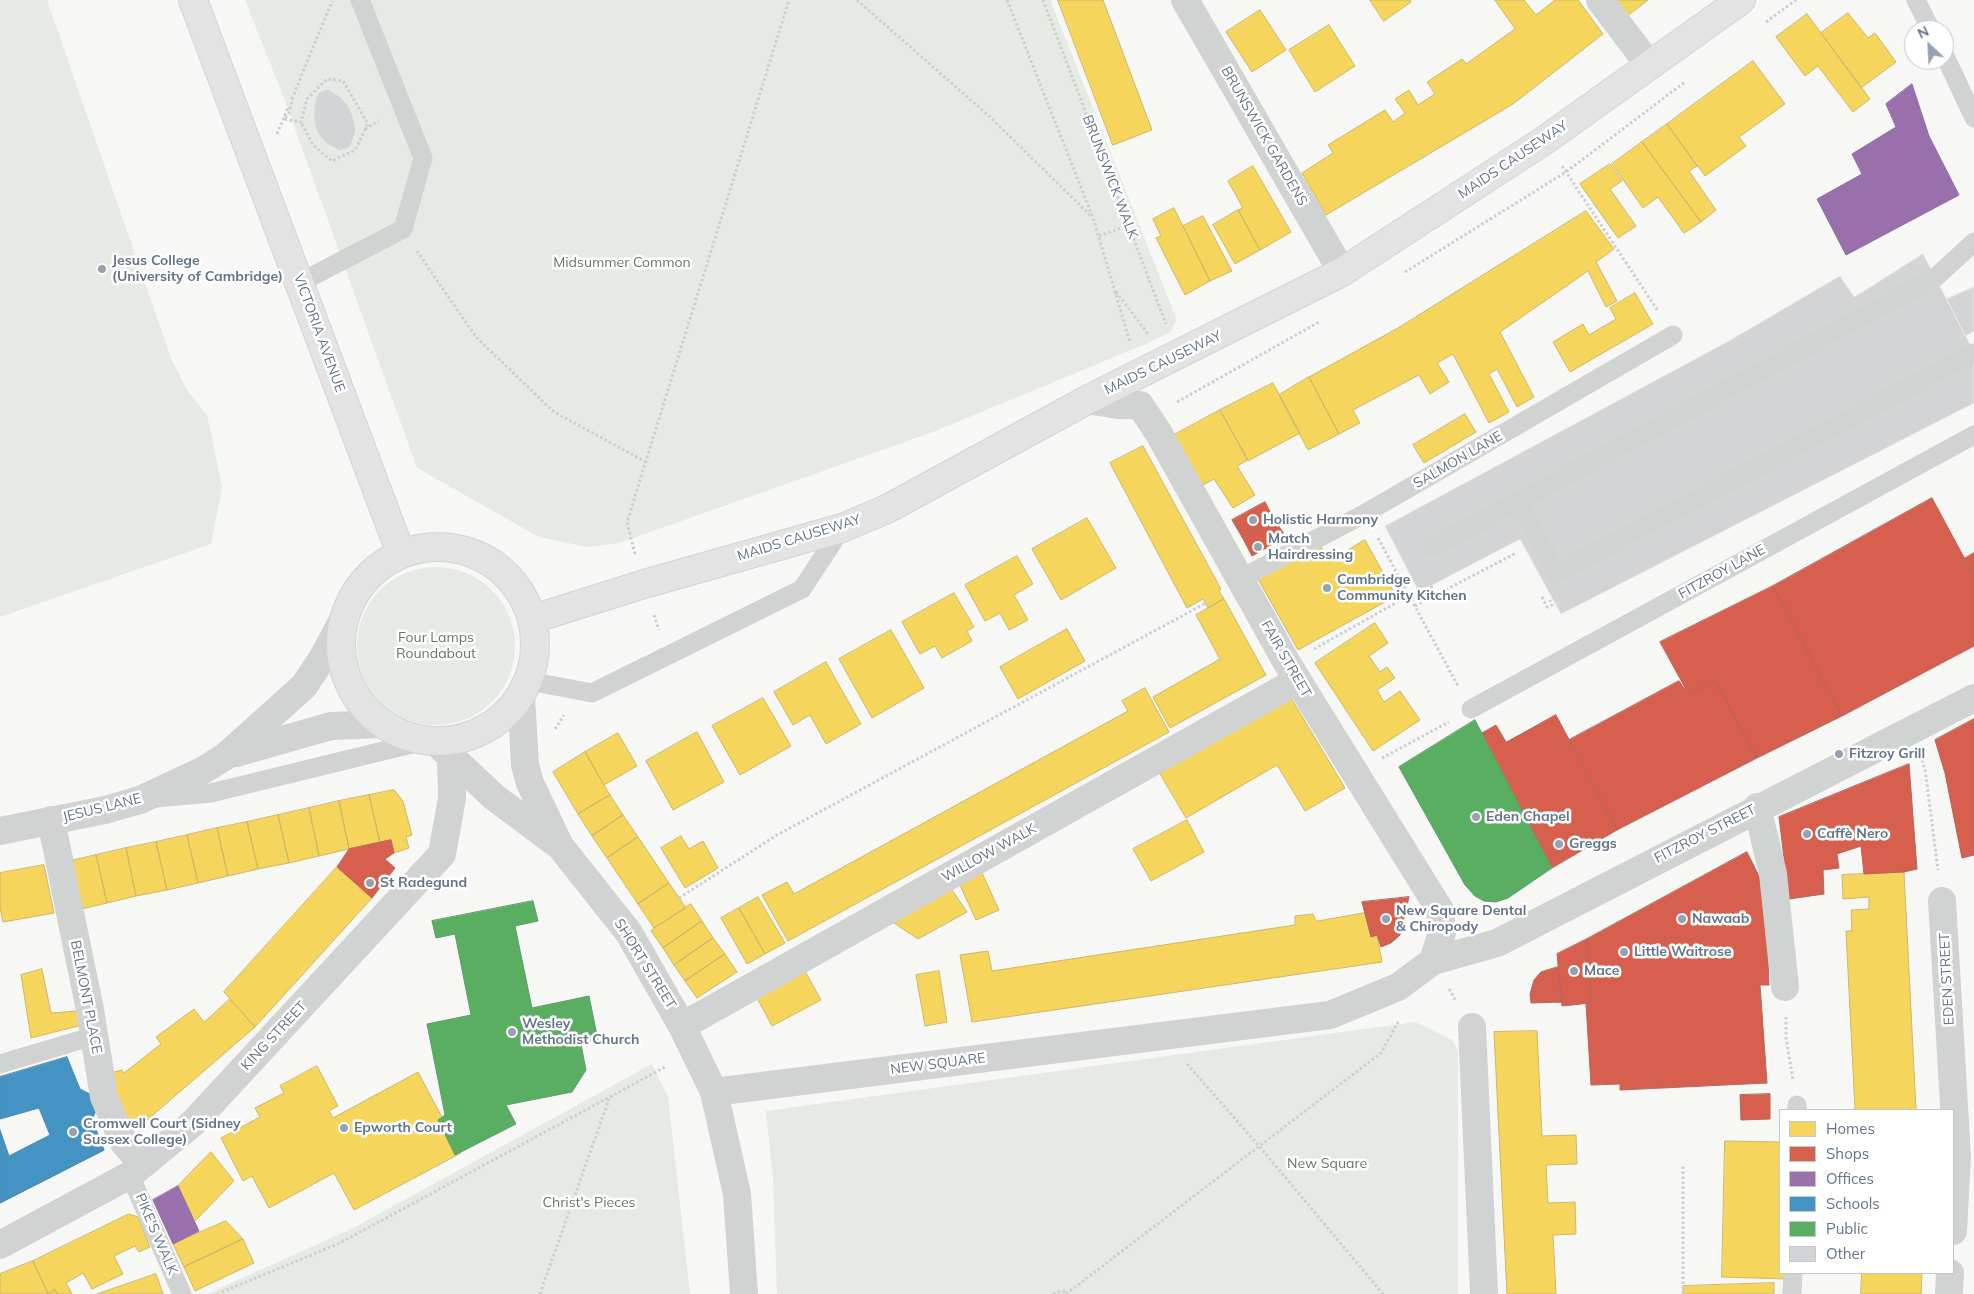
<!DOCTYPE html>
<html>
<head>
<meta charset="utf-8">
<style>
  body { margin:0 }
  #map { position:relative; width:1974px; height:1294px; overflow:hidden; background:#f7f7f6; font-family:Mulish,sans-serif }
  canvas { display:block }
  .legend { position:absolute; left:1779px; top:1109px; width:175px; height:165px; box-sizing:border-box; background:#fff; border:1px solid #c1c8d0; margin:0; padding:6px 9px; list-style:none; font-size:15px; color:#647589 }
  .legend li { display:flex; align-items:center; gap:10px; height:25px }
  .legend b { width:25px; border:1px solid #c1c8d0 }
  .north { position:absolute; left:1904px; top:20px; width:50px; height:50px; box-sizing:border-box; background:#fff; border:1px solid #c1c8d0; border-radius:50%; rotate:335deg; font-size:14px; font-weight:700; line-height:20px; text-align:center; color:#647589 }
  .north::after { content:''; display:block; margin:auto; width:18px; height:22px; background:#97a2af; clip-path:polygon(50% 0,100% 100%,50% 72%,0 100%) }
</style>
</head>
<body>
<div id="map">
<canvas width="1974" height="1294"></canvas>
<ul class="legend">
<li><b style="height:14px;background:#f6d55c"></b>Homes</li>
<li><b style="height:14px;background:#d6604d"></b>Shops</li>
<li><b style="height:14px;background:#9970ab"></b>Offices</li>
<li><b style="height:14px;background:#4393c3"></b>Schools</li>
<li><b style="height:14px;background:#5aae61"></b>Public</li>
<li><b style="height:14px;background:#d3d4d5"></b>Other</li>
</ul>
<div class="north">N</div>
</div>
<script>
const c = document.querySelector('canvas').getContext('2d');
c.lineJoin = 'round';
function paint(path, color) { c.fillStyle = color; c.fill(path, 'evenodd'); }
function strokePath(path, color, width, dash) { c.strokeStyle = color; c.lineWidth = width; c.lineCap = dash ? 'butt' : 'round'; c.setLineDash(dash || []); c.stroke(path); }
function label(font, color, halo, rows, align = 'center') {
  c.font = font + ' Mulish,sans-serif'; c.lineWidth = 5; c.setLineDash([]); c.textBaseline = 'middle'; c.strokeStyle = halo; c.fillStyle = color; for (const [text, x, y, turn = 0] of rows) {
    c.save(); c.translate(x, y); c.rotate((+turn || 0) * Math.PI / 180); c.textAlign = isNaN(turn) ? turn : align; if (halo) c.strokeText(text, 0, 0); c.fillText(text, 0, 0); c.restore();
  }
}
paint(new Path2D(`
  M0 0H47L171 358 187 390 207 415 222 487 211 544 0 617Z
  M245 0H1050L1177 320 1169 333 1148 343 933 432 619 543 587 547 539 537 417 468 284 98Z
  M357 646a79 79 0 1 1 158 0a79 79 0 1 1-158 0Z
  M1415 1022 1452 1040 1458 1051V1294H777L773 1179 766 1111Z
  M652 1064 668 1097 690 1294H207L353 1228Z`), '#e6eae4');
const homes = new Path2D(`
  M1058 0H1103L1152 130 1113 145Z
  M1370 0H1410L1411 2 1384 21Z
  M1495 0H1524L1536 15 1555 0H1578L1603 34 1513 104 1326 215 1302 173 1333 153 1328 145 1385 110 1393 122 1405 113 1395 99 1409 90 1418 105 1435 94 1427 82 1462 59 1466 64 1515 29Z
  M1607 0H1648L1622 20Z
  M1260 10 1286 50 1252 72 1226 32Z
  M1848 13 1868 38 1875 33 1896 62 1861 88 1821 33Z
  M1807 14 1870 99 1853 112 1818 66 1805 76 1776 37Z
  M1329 25 1355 66 1315 92 1289 50Z
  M1753 61 1785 104 1739 137 1746 146 1705 176 1667 124Z
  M1667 124 1697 166 1689 171 1716 210 1701 222 1642 142Z
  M1642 142 1701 222 1684 233 1658 197 1643 208 1612 164Z
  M1610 164 1622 181 1610 189 1636 226 1618 238 1580 184Z
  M1253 166 1291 232 1260 250 1238 210 1243 208 1228 181Z
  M1174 208 1210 281 1185 295 1156 238 1161 236 1153 219Z
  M1238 210 1260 250 1235 264 1213 225Z
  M1586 211 1614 249 1596 262 1617 301 1606 307 1588 271 1500 332 1534 397 1517 407 1497 369 1489 374 1509 412 1489 423 1453 354 1437 363 1449 382 1430 394 1419 375 1353 410 1360 423 1339 434 1309 377 1398 328Z
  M1203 216 1232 271 1210 281 1183 226Z
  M1635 293 1653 324 1570 372 1553 342 1583 324 1589 335 1616 319 1610 308Z
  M1309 377 1339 434 1308 450 1279 395Z
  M1273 383 1300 433 1248 461 1220 410Z
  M1220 410 1248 460 1237 466 1255 495 1233 508 1214 479 1203 485 1174 435Z
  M1465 414 1476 432 1424 463 1413 445Z
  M1143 446 1221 589 1219 591 1224 599 1208 608 1203 599 1187 608 1110 463Z
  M1087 518 1116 568 1061 600 1032 549Z
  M1365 540 1396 596 1298 650 1258 579 1320 545 1329 561Z
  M1017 556 1033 584 1014 595 1028 620 1009 630 1000 613 985 621 965 585Z
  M954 593 974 627 967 631 972 641 942 658 935 646 920 654 902 622Z
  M1224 599 1266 675 1170 728 1153 697 1220 659 1196 615Z
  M1375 623 1388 643 1369 656 1380 672 1387 667 1395 678 1377 690 1384 702 1400 691 1420 720 1373 751 1315 663Z
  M1067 629 1085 661 1018 699 1000 667Z
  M891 630 924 688 872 718 839 659Z
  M826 662 861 724 826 744 810 715 793 725 774 692Z
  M1145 688 1169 732 788 941 762 895 787 882 794 894 1128 711 1122 701Z
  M763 698 791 746 740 775 712 726Z
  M1291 698 1345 788 1305 811 1277 765 1186 818 1160 774Z
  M697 732 724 782 673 810 646 761Z
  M618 733 637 766 604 785 585 752Z
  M585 752 610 795 578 814 553 772Z
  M394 790 403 801 412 835 406 837 409 848 394 853 391 840 380 843 369 795Z
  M369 795 380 843 349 849 339 801Z
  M610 795 623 815 592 836 578 814Z
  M339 801 349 849 319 856 309 808Z
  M309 808 319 856 289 863 278 815Z
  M278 815 289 863 258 869 247 822Z
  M623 815 638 837 607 858 592 836Z
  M1187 820 1204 852 1151 881 1133 849Z
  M247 822 258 869 228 876 217 828Z
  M217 828 228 876 198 883 187 835Z
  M187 835 198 883 167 890 156 842Z
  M681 836 689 849 703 841 718 868 685 888 661 848Z
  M638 837 669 883 638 904 607 858Z
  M156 842 167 890 136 896 126 848Z
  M126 848 136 896 107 903 96 855Z
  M96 855 107 903 77 910 66 862Z
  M44 865 54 913 3 922 0 908V873Z
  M337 867 372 898 255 1027 224 992Z
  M1904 872 1916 1110H1855L1846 931H1852L1851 910 1869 909V897L1843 899 1842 875Z
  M982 873 999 910 976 920 959 883Z
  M669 883 686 908 654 928 638 904Z
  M952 890 967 912 918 939 894 923Z
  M758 897 785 943 765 954 739 908Z
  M691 904 702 921 663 948 651 931Z
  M739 908 765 954 747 964 721 918Z
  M1365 913 1371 937 1377 935 1382 962 972 1022 960 955 988 951 992 971 1295 925V916L1313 914 1316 921Z
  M702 921 713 938 674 965 663 948Z
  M713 938 725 954 685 981 674 965Z
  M725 954 737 972 697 998 685 981Z
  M42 969 51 1013 77 1011 82 1025 31 1038 21 975Z
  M805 971 821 1000 772 1026 757 998Z
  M939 971 947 1022 925 1026 916 975Z
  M230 999 255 1027 139 1127 130 1126 106 1086 111 1073 122 1070 124 1073 161 1044 156 1037 194 1009 204 1022Z
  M1537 1031 1542 1136 1576 1135 1577 1164 1546 1165 1548 1203 1575 1202 1576 1234 1553 1235 1556 1294H1507L1494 1032Z
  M317 1066 338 1106 329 1111 333 1118 418 1072 461 1153 354 1210 334 1173 269 1208 252 1176 243 1181 221 1138 260 1117 255 1108 284 1093 280 1086Z
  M1725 1141 1780 1142V1273H1787L1786 1279 1722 1277Z
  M211 1152 234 1181 194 1222 178 1186Z
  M129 1214 138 1217 150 1247 139 1252 135 1246 114 1256 123 1274 92 1289 83 1273 66 1283 72 1294H57L55 1289 48 1294 33 1261Z
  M226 1221 243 1239 184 1267 173 1244Z
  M243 1239 254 1263 195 1291 184 1267Z
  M33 1261 48 1294 55 1289 57 1294H0V1274Z
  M1862 1273H1922L1921 1294H1861Z
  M156 1274 163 1294H97Z
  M1774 1283V1294H1683V1286Z`);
paint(homes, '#f6d55c');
strokePath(homes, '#cab86a', 1);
const shops = new Path2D(`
  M1932 498 1974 576V646L1842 716 1773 586Z
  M1265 502 1274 519 1242 537 1232 520Z
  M1274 519 1286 537 1252 556 1242 537Z
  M1974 553V576L1964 559Z
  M1773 586 1842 716 1757 758 1715 681 1689 695 1660 642Z
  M1679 681 1689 695 1715 681 1757 758 1617 830 1569 740Z
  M1556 715 1617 830 1552 868 1482 733 1496 725 1506 742Z
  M1974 719V855L1962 858 1945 773 1935 740Z
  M1909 764 1917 869 1904 872 1864 874 1861 846 1837 854 1839 868 1823 870 1824 894 1789 899 1779 817Z
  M391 840 394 853 385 859 395 868 372 898 337 867 349 849Z
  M1747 852 1765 888 1769 985H1760L1767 1083 1620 1090V1084L1591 1085 1586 1004 1591 1003 1587 939Z
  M1409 897 1400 935 1391 943 1381 947 1377 935 1371 937 1362 902Z
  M1587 939 1591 1003 1562 1006 1557 954Z
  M1558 967 1562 1002 1531 1003 1530 994 1534 980 1541 972Z
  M1770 1094V1119L1741 1120 1740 1095Z
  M95 1129 104 1150 0 1203V1176Z`);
paint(shops, '#d6604d');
strokePath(shops, '#b4665f', 1);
const offices = new Path2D(`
  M1912 84 1929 136 1959 195 1846 255 1817 199 1862 174 1852 154 1896 127 1886 104Z
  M178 1186 199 1231 173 1244 153 1200Z`);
paint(offices, '#9970ab');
strokePath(offices, '#8972a1', 1);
const schools = new Path2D(`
  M67 1057 80 1089 92 1095 97 1109 92 1119 104 1150 0 1203V1130L9 1156 50 1135 39 1108 0 1119V1077Z`);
paint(schools, '#4393c3');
strokePath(schools, '#4d8ab2', 1);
const public = new Path2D(`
  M1475 720 1552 868 1508 898 1496 902 1484 901 1475 896 1465 885 1399 767Z
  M533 901 538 921 515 926 532 1008 589 996 598 1040 581 1044 586 1070 572 1092 506 1105 516 1124 455 1155 438 1120 445 1115 427 1024 471 1015 455 934 436 938 432 921Z`);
paint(public, '#5aae61');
strokePath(public, '#5d9d6d', 1);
const building = new Path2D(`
  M327 89 338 95 347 104 353 117 356 131 350 147 340 151 326 143 318 134 314 121V106L318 93Z
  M1923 254 1974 352V403L1561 614 1520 539 1419 592 1385 526 1729 341 1840 276 1854 297Z
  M1974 287V331L1965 336 1947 299Z`);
paint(building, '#d3d4d5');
strokePath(building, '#e6e6e6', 1);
const secondary = new Path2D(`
  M193 0 401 554
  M341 644a97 97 0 1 1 194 0a97 97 0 1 1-194 0Z
  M533 619 644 584 842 528 887 509 1087 400 1342 272 1545 140 1741 0`);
strokePath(secondary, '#d2d4d5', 30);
strokePath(new Path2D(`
  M857 0 989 116 1091 216
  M1007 0 1093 218 1130 342
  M1043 0 1166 324
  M1766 22 1796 0
  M293 97 289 113 284 119 301 122 307 99 327 79 343 81 368 124 355 150 332 161 313 145 301 122
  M292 99 332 1
  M365 129 379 121
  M277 134 288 108
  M1562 166 1658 311
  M1099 236 1129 225
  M417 251 476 337 554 412 646 462
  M1405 272 1566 172 1685 82
  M1116 292 1149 335
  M1177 402 1319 322
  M1378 538 1458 686
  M635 554 627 522 789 0
  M1431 586 1435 595
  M1542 597 1547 607 1552 605 1550 600
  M1415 606 1516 553
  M654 615 659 630
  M1314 649 1410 595
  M555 729 564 715
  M1382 758 1449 722
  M1922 760 1925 769 1938 870
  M679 898 777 835 1206 603
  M1449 989 1456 1001
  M1786 1017V1038L1793 1080
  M1187 1064 1259 1146 1383 1294
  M217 1294 338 1244 667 1066
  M540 1294 609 1099
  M1053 1294 1062 1291 1066 1292
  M1066 1294 1381 1053 1398 1022
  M1683 1294V1165`), '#cdced0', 3, [2.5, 2.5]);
strokePath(new Path2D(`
  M1916 0 1931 30
  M1944 54 1974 118
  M1974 242 1936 277 1519 501 1556 573 1974 353
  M301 282 403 229 423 158 360 0
  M1432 547 1519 501
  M1240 579 1364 514 1673 335
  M529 681 592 693 802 589 842 528
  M1471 709 1974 435
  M156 798 211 793 424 741
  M0 1064 94 1036
  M1797 1105V1110
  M130 1175 182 1294
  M1792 1294 1793 1273`), '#d1d2d2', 19);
strokePath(new Path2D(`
  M1185 0 1342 272
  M1600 0 1650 66
  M1087 400 1118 405H1140L1158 432 1287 663 1440 910 1442 933 1433 961
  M521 696 525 765 530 783 560 846 629 933 682 1026 714 1092 737 1194 744 1294
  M442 748 494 797 557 844
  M236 753 331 726 381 724
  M1757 807 1773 874 1785 987
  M51 820 90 1010 104 1097 124 1143 143 1164
  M0 831 105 810 140 800 202 771 226 756 304 686 322 659 344 618
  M1942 901 1957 1157 1953 1231
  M682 1026 1297 681
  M1472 1027 1484 1294
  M714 1092 1330 1015 1398 987 1433 961 1497 943 1974 698
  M0 1245 130 1175 193 1123 442 854 452 798 451 755
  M1949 1294 1950 1273`), '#d1d2d2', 28);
strokePath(secondary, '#e3e3e3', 28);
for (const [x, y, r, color] of [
  [102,269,5,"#97a2af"],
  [1253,520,5,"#97a2af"],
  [1258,547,5,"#97a2af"],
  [1327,588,5,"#97a2af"],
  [1839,754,5,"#97a2af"],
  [1476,817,5,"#97a2af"],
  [1807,834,5,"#97a2af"],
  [1559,844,5,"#97a2af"],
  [370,883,5,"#97a2af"],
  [1386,919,5,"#97a2af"],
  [1682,919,5,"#97a2af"],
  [1624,952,5,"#97a2af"],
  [1574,971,5,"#97a2af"],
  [512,1032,5,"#97a2af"],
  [344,1128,5,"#97a2af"],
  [73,1132,5,"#97a2af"]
]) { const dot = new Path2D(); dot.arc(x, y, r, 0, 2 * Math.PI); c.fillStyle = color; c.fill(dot); strokePath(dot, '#fff', 2); }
label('14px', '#647589', '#fff', [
  ["BRUNSWICK GARDENS",1264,136,60],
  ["MAIDS CAUSEWAY",1513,160,-34],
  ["BRUNSWICK WALK",1110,177,69],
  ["VICTORIA AVENUE",319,333,70],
  ["MAIDS CAUSEWAY",1163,363,-26],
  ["SALMON LANE",1458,460,-30],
  ["MAIDS CAUSEWAY",799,538,-17],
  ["FITZROY LANE",1722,572,-29],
  ["FAIR STREET",1286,659,60],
  ["JESUS LANE",102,808,-14],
  ["FITZROY STREET",1705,834,-27],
  ["WILLOW WALK",989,853,-29],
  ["SHORT STREET",645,964,58],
  ["EDEN STREET",1947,979,-93],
  ["BELMONT PLACE",86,997,79],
  ["KING STREET",274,1036,-47],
  ["NEW SQUARE",938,1064,-7],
  ["PIKE'S WALK",156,1234,67]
]);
label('bold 14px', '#647589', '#fff', [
  ["Jesus College",112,261],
  ["(University of Cambridge)",112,277],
  ["Holistic Harmony",1263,520],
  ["Match",1268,539],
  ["Hairdressing",1268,555],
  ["Cambridge",1337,580],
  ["Community Kitchen",1337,596],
  ["Fitzroy Grill",1849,754],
  ["Eden Chapel",1486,817],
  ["Caffè Nero",1817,834],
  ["Greggs",1569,844],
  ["St Radegund",380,883],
  ["New Square Dental",1396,911],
  ["& Chiropody",1396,927],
  ["Nawaab",1692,919],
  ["Little Waitrose",1634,952],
  ["Mace",1584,971],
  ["Wesley",522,1024],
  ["Methodist Church",522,1040],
  ["Cromwell Court (Sidney",83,1124],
  ["Sussex College)",83,1140],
  ["Epworth Court",354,1128]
], 'left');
label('14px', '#637a60', '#fff', [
  ["Midsummer Common",622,263],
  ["Four Lamps",436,638],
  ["Roundabout",436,654],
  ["New Square",1327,1164],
  ["Christ's Pieces",589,1203]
]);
</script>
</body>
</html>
